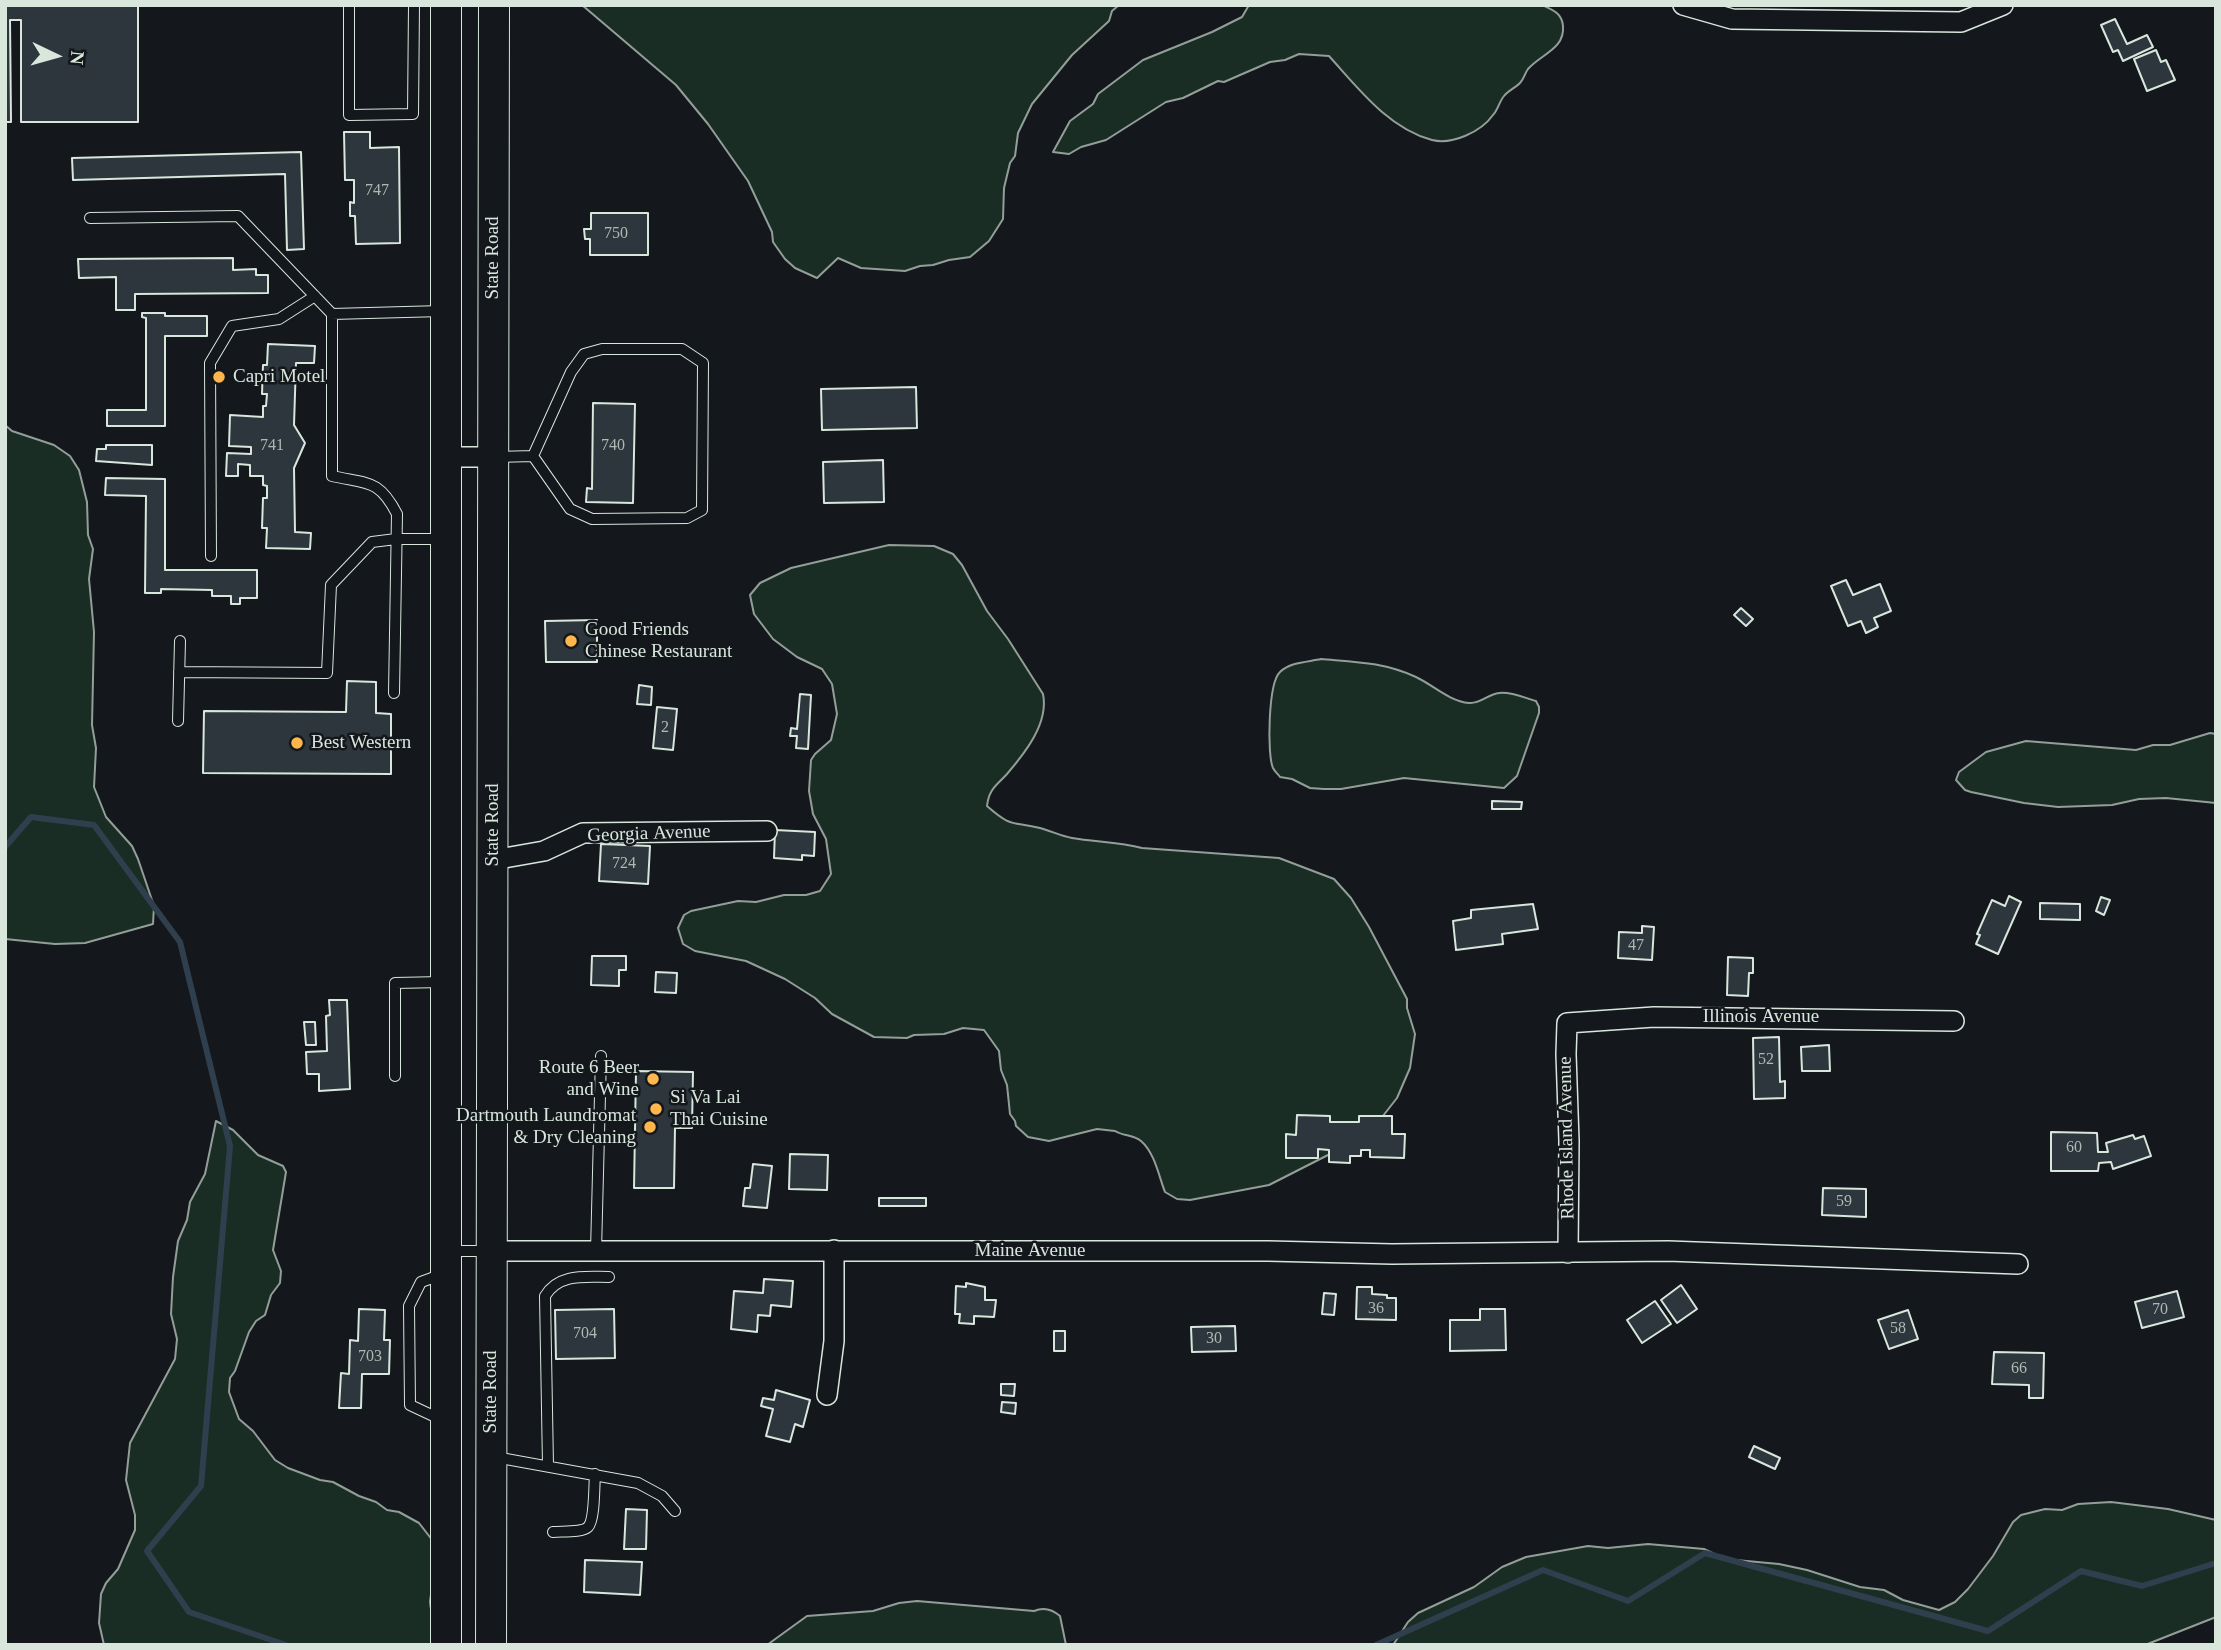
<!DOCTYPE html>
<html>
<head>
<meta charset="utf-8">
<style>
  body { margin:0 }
  #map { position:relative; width:2221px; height:1650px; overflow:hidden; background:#14181c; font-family:Georgia,serif }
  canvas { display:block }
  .frame { position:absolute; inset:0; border:7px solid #d8e6dc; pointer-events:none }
  .north { position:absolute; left:21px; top:21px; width:70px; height:70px; -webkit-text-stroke:5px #14181c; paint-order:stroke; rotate:95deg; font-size:19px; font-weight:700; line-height:28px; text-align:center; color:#d8e6dc }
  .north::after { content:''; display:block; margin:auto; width:24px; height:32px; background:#d8e6dc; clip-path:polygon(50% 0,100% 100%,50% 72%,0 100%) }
</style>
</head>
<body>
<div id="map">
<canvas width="2221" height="1650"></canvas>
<div class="frame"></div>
<div class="north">N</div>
</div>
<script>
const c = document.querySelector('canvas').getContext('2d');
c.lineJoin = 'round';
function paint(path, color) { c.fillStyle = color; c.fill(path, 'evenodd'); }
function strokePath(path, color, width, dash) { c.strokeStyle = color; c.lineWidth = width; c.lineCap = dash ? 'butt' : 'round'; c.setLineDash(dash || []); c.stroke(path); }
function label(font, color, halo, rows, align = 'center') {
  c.font = font + ' Georgia,serif'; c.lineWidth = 5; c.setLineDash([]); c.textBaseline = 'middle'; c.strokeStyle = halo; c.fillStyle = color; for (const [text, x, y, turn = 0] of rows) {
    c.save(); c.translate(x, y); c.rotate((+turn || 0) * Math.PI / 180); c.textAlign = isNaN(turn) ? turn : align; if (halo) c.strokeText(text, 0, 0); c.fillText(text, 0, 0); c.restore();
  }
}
const green = new Path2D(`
  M582 5H1119L1112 11 1109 21 1072 55 1032 104 1018 133 1015 156 1010 163 1004 188 1003 219 989 241 970 257 949 260 933 265 920 266 905 271 861 268 838 258 817 278 795 268 785 259 773 242 772 232 748 181 708 124 676 85Z
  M1249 5H1542C1553 10 1562 13 1563 26 1565 49 1541 54 1528 69 1525 73 1524 79 1520 83 1515 88 1508 91 1504 96 1499 102 1498 110 1493 115 1481 132 1452 145 1432 140 1388 128 1358 88 1329 56L1299 54 1285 60 1270 62 1224 82 1218 81 1183 98 1166 102 1106 140 1081 147 1069 154 1053 152 1070 121 1093 104 1098 94 1143 60 1212 32 1242 17Z
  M5 425 12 431 54 445 70 456 79 470 87 502 88 535 93 549 89 579 94 632 92 725 96 748 94 787 106 817 132 846 138 859 154 906 153 924 85 943 55 944 5 939Z
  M889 545 934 546 953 554 962 565 987 611 1008 639 1043 694C1049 723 1025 753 1007 774 996 786 989 789 987 806 1012 828 1011 821 1040 828 1051 831 1061 836 1072 838 1095 842 1119 842 1142 848L1279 858 1334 879 1351 898 1369 927 1407 999V1008L1415 1034 1410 1068 1397 1098 1379 1121 1345 1149 1328 1155 1269 1185 1190 1200 1177 1199 1165 1192C1159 1177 1155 1153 1141 1141 1134 1135 1123 1136 1115 1131L1097 1129 1049 1141 1028 1137 1016 1126 1015 1121 1010 1114 1007 1085 1001 1070 999 1051 984 1030 963 1028 944 1034 914 1035 907 1038 874 1037 832 1014 815 998 785 979 746 961 695 951 683 944 678 928 684 915 691 911 738 901 756 902 784 895H806L820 891 831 874 826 839 813 814 809 791 811 760 815 754 831 740 837 714 832 684 822 669 797 657 773 639 754 614 750 595 760 583 791 568Z
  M1321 659C1356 662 1383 662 1416 677 1433 685 1449 701 1469 703 1481 704 1488 694 1499 693 1510 691 1525 698 1536 701L1539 707V713L1517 776 1504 788 1404 778 1341 789H1324L1310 788 1292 779 1280 777C1278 774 1275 772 1273 768 1267 755 1268 683 1280 672 1290 662 1308 662 1321 659Z
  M2210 733 2216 734V803L2166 798 2139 799 2112 805 2058 807 2024 803 1971 792 1965 790 1956 780 1959 772 1986 752 2026 741 2136 750 2153 745H2170Z
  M216 1121 233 1130 258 1155 283 1166 286 1172 273 1250 281 1271 280 1283 271 1295 265 1315 256 1321 249 1332 235 1371 230 1378 229 1392 239 1419 253 1431 275 1460 288 1468 320 1480 333 1482 359 1496 376 1502 387 1510 399 1512 419 1523 433 1541 435 1563 430 1602 436 1645H104L99 1623 101 1594 106 1583 118 1569 135 1530V1515L126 1480 130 1443 175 1359 177 1339 171 1314 173 1277 178 1241 187 1220 190 1202 205 1174Z
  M2111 1502 2168 1509 2216 1520V1617L2145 1645H1393L1408 1622 1418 1613 1474 1587 1502 1567 1526 1557 1588 1546 1608 1548 1648 1544 1704 1549 1725 1559 1779 1564 1807 1570 1860 1587 1884 1590 1903 1600 1939 1610 1955 1602 1968 1589 1993 1556 2013 1522 2021 1515 2045 1509 2062 1510 2078 1504Z
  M917 1601 1034 1611C1043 1607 1052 1609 1060 1616L1066 1645H767L807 1616 873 1611 899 1603Z`);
paint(green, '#1a2d24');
strokePath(green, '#939e99', 2);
strokePath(new Path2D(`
  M5 847 31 817 94 825 180 942 230 1146 201 1486 147 1551 189 1612 286 1645
  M1376 1645 1543 1570 1628 1601 1705 1553 1988 1631 2081 1571 2142 1586 2216 1563`), '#2f3f4d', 6);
const building = new Path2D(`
  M5 5H138V122H21V20H10L11 122H5Z
  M2115 19 2127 44 2147 35 2153 47 2123 61 2118 50 2113 52 2101 25Z
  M2156 50 2161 62 2166 60 2175 80 2147 91 2134 59Z
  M344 132H370V148L399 147 400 243 356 244 355 216H350V202L354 203V180H345Z
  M301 152 304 249 287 250 285 174 73 180 72 158Z
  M591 213H648V255H590V239H585L584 229H591Z
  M233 258V270L256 269V275H268V293L135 294V310H116V277L79 278 78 259Z
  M142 313H165V316H207V336H165V426H107V410H146V318L142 317Z
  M268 344 315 346 314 363H296L294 425 305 443 294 468 295 532 311 533 310 549 266 548 267 528H262L263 498H267V486L263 485V476H250V465L238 464V476H226L227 453 251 454V447L229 446 230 415 263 417V406H266L267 394H262L263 365H267Z
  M916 387 917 428 822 430 821 389Z
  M593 403 635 404 633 503 586 502 587 488 592 489Z
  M106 445H152V465L96 461 97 449H106Z
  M883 460 884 502 824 503 823 462Z
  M106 478 165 479V570H257V598H240V604H231V596H212V590L161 589V593H145L146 496 105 495Z
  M1846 580 1853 595 1880 584 1891 611 1874 618 1878 627 1866 633 1861 621 1848 626 1831 586Z
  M1741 608 1753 619 1746 626 1734 615Z
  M597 620V662H546L545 621Z
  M347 681 376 682V713L391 714V774L203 773 204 711 346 712Z
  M639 685 652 687 651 705 637 704Z
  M800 694 811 695 808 749 796 748 797 736H790L791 728 797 729Z
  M657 707 677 709 673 750 653 748Z
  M1492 801 1522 802 1521 809H1492Z
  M775 830 815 832 814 856 802 855V860L774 858Z
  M601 844 650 846 648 884 599 881Z
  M2009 896 2021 902 1998 954 1976 944 1980 935 1977 934 1992 900 2005 906Z
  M2101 897 2110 900 2104 915 2096 911Z
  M2040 903 2080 904V920L2040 919Z
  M1533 904 1538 929 1502 934 1503 944 1456 950 1453 921 1471 918V910Z
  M1642 926 1654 927 1652 960 1618 958 1619 932 1642 933Z
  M592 956H626V970H619V986L591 985Z
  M1728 957 1753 958V973H1749L1748 996 1727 995Z
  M656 972 677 973 676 993 655 992Z
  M329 1000H347L350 1089 319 1091V1074H307L306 1052 327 1051 326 1016 330 1015Z
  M304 1022H315L316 1045H306Z
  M1779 1037 1780 1082 1785 1081V1098L1754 1099 1753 1038Z
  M1829 1045 1830 1071H1802L1801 1047Z
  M636 1071 693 1072 692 1128H675L674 1188H634Z
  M1297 1115 1330 1116V1122H1359V1116H1392V1134H1405L1404 1158 1370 1157V1150H1361V1156H1350V1163L1329 1162V1150L1318 1149V1158H1286V1134L1296 1135Z
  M2051 1132 2097 1133 2098 1152H2108L2106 1143 2133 1135 2135 1139 2144 1136 2151 1156 2113 1169 2111 1162 2099 1163 2098 1171H2051Z
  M790 1154 828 1155 827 1190 789 1189Z
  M753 1164 772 1166 767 1208 743 1206 745 1188H750Z
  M1823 1188 1866 1189V1217L1822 1215Z
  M879 1198H926V1206H879Z
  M764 1279 793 1281 791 1307 771 1305 770 1316 758 1315 757 1332 731 1329 734 1291 763 1293Z
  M966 1283 985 1287V1300H996L994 1317 974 1316V1324L959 1323 960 1314H955L956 1286 966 1287Z
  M1681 1285 1697 1309 1677 1323 1661 1300Z
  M1357 1287H1372V1294L1387 1295V1298H1396V1320L1356 1319Z
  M2177 1291 2184 1317 2142 1328 2135 1302Z
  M1324 1293 1336 1294 1334 1315 1322 1314Z
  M1655 1301 1671 1324 1642 1343 1627 1320Z
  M359 1309 385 1310 384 1340H390L389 1374H362L361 1408H339L341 1373 349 1374 350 1340 358 1341Z
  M614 1309 615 1358 556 1359 555 1310Z
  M1480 1309H1505L1506 1350 1450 1351V1320H1480Z
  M1908 1310 1918 1339 1889 1349 1878 1320Z
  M1235 1326 1236 1351 1192 1352 1191 1327Z
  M1054 1331H1065V1351H1054Z
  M1994 1352 2044 1353 2043 1398H2029V1385L1992 1384Z
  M1001 1384H1015L1014 1396 1001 1395Z
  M776 1390 810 1400 803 1427 795 1424 790 1442 766 1436 773 1409 761 1406 763 1398 774 1400Z
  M1002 1402 1016 1403 1015 1414 1001 1412Z
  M1754 1446 1780 1458 1775 1469 1749 1457Z
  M626 1509 647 1510 646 1549H624Z
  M585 1560 642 1562 640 1595 584 1592Z`);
paint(building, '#2c363c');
strokePath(building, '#d8e6dc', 2);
const lane = new Path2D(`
  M349 5V115L413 114 414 5
  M90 218 238 216 332 314 442 311
  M332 314V476C368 484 379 479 397 514L394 693
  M496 457 533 456 571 372 584 354 602 349H682L703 363 702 510 687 518 592 519 570 509 533 456
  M211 556 210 363 232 326 279 319 315 296
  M179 672 327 673 331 585 372 542 396 539H444
  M178 721 180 641
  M395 1076V983L442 982
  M450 1251H488
  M596 1251 601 1056
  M442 1420 410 1405 409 1306 421 1282 443 1274
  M495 1457 638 1483 662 1496 675 1511
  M548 1466 545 1296C559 1273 585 1277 609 1277
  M553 1532C561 1531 582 1533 588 1527 595 1520 594 1485 595 1474`);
const street = new Path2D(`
  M1683 5 1732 19 1961 22 2003 5
  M446 457H492
  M493 860 544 851 583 833 767 831
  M491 1251H1268L1392 1254 1668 1251 2018 1264
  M1568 1253 1569 1141 1566 1054 1567 1023 1654 1017 1954 1021
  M827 1395 834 1341V1250`);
const primary = new Path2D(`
  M446 5V1645
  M491 1645 494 5`);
strokePath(lane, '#d8e6dc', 12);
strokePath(street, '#d8e6dc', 22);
strokePath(primary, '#d8e6dc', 32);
strokePath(lane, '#14181c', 10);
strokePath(street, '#14181c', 19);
strokePath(primary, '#14181c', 30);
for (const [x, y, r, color] of [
  [219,377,7,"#ffb74d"],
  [571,641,7,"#ffb74d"],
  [297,743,7,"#ffb74d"],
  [653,1079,7,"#ffb74d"],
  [656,1109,7,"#ffb74d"],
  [650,1127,7,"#ffb74d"]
]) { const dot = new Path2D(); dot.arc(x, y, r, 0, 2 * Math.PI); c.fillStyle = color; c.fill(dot); strokePath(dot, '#14181c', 2.5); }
label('16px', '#adbab4', null, [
  ["747",377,191],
  ["750",616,234],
  ["741",272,446],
  ["740",613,446],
  ["2",665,728],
  ["724",624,864],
  ["47",1636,946],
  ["52",1766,1060],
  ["60",2074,1148],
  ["59",1844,1202],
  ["36",1376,1309],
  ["70",2160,1310],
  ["58",1898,1329],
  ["704",585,1334],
  ["30",1214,1339],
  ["703",370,1357],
  ["66",2019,1369]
]);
label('19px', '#d8e6dc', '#14181c', [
  ["State Road",493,258,-90],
  ["State Road",493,825,-90],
  ["Georgia Avenue",649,834,-2],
  ["Illinois Avenue",1761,1017],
  ["Rhode Island Avenue",1567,1138,-91],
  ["Maine Avenue",1030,1251],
  ["State Road",491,1392,-90]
]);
label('19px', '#d8e6dc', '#14181c', [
  ["Capri Motel",233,377],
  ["Good Friends",585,630],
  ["Chinese Restaurant",585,652],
  ["Best Western",311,743],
  ["Route 6 Beer",639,1068,"right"],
  ["and Wine",639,1090,"right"],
  ["Si Va Lai",670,1098],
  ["Thai Cuisine",670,1120],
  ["Dartmouth Laundromat",636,1116,"right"],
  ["& Dry Cleaning",636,1138,"right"]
], 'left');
</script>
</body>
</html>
